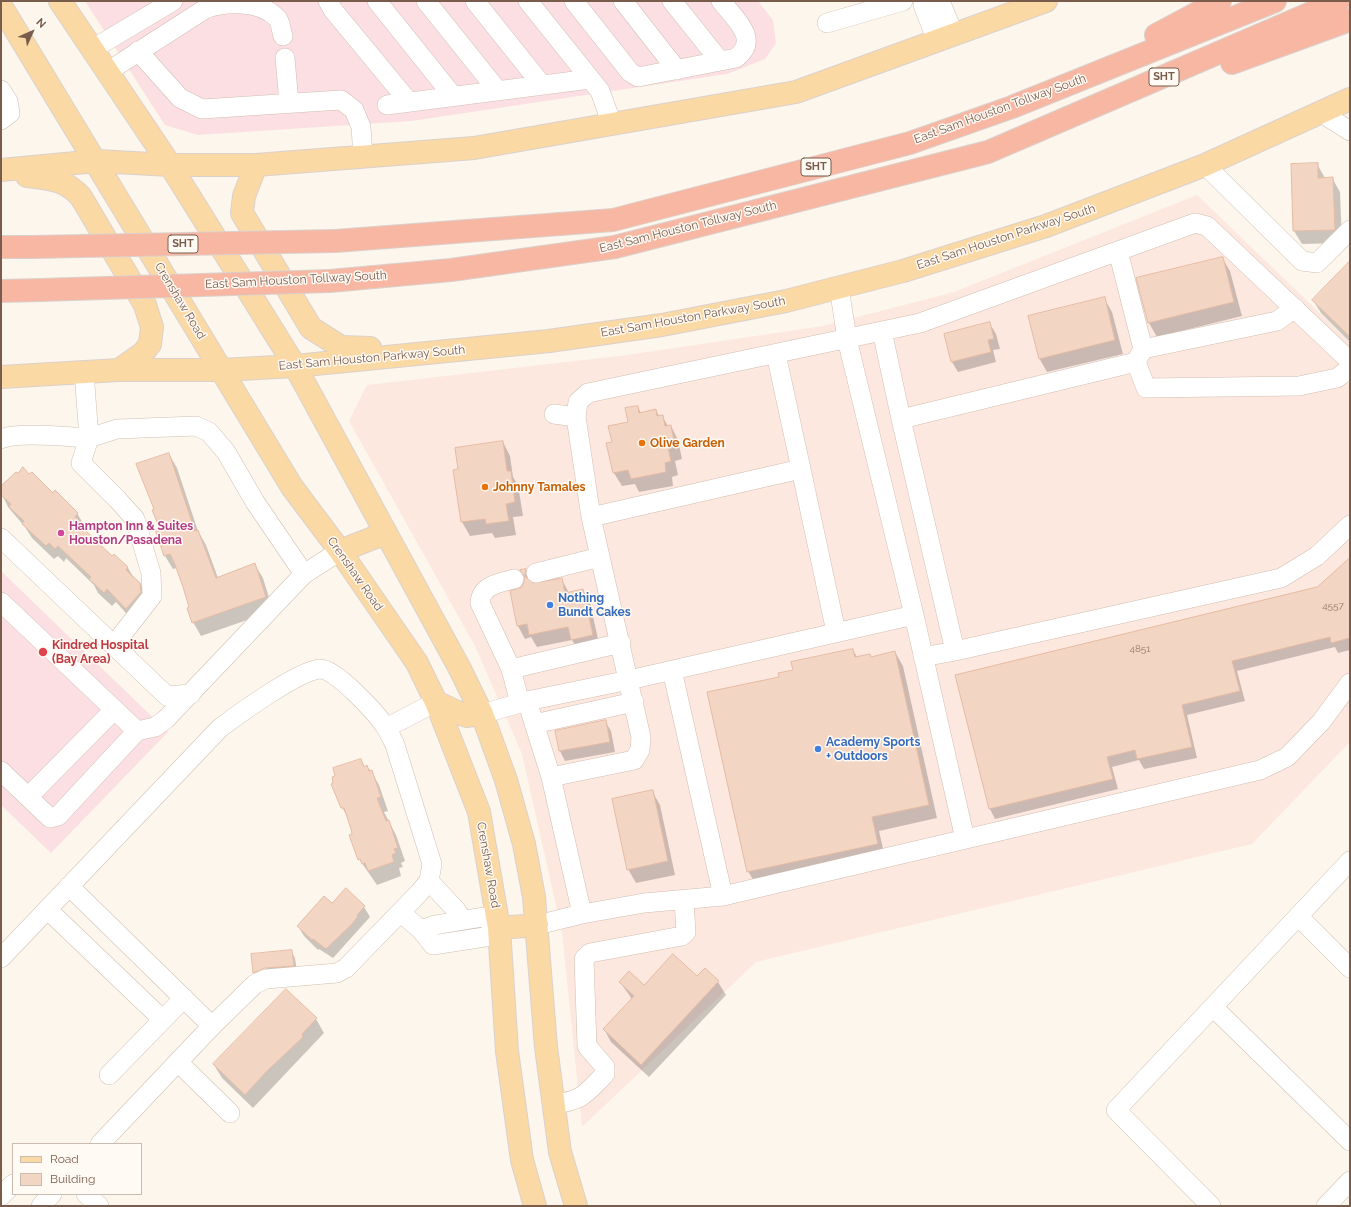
<!DOCTYPE html>
<html>
<head>
<meta charset="utf-8">
<style>
  body { margin:0 }
  #map { position:relative; width:1351px; height:1207px; overflow:hidden; background:#fdf6ec; font-family:Raleway,sans-serif }
  canvas { display:block }
  .frame { position:absolute; inset:0; border:2px solid #7a5c4d; pointer-events:none }
  .legend { position:absolute; left:12px; top:1143px; width:130px; height:52px; box-sizing:border-box; background:#fffaf3; border:1px solid #cabbb1; margin:0; padding:5px 7px; list-style:none; font-size:12px; color:#7a5c4d }
  .legend li { display:flex; align-items:center; gap:8px; height:20px }
  .legend b { width:20px; border:1px solid #cabbb1 }
  .north { position:absolute; left:12px; top:12px; width:40px; height:40px; -webkit-text-stroke:3px #fffaf3; paint-order:stroke; rotate:45deg; font-size:11px; font-weight:700; line-height:16px; text-align:center; color:#7a5c4d }
  .north::after { content:''; display:block; margin:auto; width:14px; height:18px; background:#7a5c4d; clip-path:polygon(50% 0,100% 100%,50% 72%,0 100%) }
</style>
</head>
<body>
<div id="map">
<canvas width="1351" height="1207"></canvas>
<div class="frame"></div>
<ul class="legend">
<li><b style="height:5px;background:#fbd9a5"></b>Road</li>
<li><b style="height:11px;background:#f3d5c3"></b>Building</li>
</ul>
<div class="north">N</div>
</div>
<script>
const c = document.querySelector('canvas').getContext('2d');
c.lineJoin = 'round';
function paint(path, color) { c.fillStyle = color; c.fill(path, 'evenodd'); }
function strokePath(path, color, width, dash) { c.strokeStyle = color; c.lineWidth = width; c.lineCap = dash ? 'butt' : 'round'; c.setLineDash(dash || []); c.stroke(path); }
function label(font, color, halo, rows, align = 'center') {
  c.font = font + ' Raleway,sans-serif'; c.lineWidth = 3; c.setLineDash([]); c.textBaseline = 'middle'; c.strokeStyle = halo; c.fillStyle = color; for (const [text, x, y, turn = 0] of rows) {
    c.save(); c.translate(x, y); c.rotate((+turn || 0) * Math.PI / 180); c.textAlign = isNaN(turn) ? turn : align; if (halo) c.strokeText(text, 0, 0); c.fillText(text, 0, 0); c.restore();
  }
}
paint(new Path2D(`
  M1197 195 1350 342V742L1252 844 756 962 582 1127 562 932 522 754 475 646 349 421 367 385 627 355 823 326 954 292Z`), '#fde8e0');
paint(new Path2D(`
  M85 1H758L773 20 776 43 765 59 727 74 411 121 198 135 165 125Z
  M1 571 168 732 51 853 1 805Z`), '#fbdfe3');
paint(new Path2D(`
  M1317 164 1325 178H1332L1340 192 1342 243 1302 244 1294 231Z
  M1222 258 1230 271 1242 316 1157 337 1149 323 1137 279Z
  M1350 262V342L1321 313 1313 300Z
  M1104 298 1112 312 1123 354 1047 372 1039 358Z
  M990 324 996 334 1000 349 993 350 996 362 958 372 952 362Z
  M638 407 641 413 656 410 659 416H662L668 426H671L678 440 682 459 675 461 678 475 672 477 673 486 639 492 635 484 622 486 614 473 613 443 629 423Z
  M503 442 510 456 513 477 518 485 523 516 513 517 516 535 495 538 492 533 470 536 462 522 454 470H459Z
  M169 454 177 468 198 531 206 545 218 578 255 565 263 578 273 611 201 636 193 622 190 607 177 568 173 569 165 556 156 531 161 529 155 510Z
  M29 475 77 513 85 527 84 529 85 531 112 557 114 555 128 568 134 578 140 583 148 597 134 622 116 602 112 606 98 593 94 585 66 558 64 562 58 556 54 559 32 538 25 527 8 507 1 492Z
  M1350 559V650L1338 653 1335 647 1237 671 1245 701 1187 715 1197 758 1144 769 1139 760 1112 767 1118 789 995 819 990 809 1318 587Z
  M525 570 532 584 562 580 569 593 583 590 590 603 600 648 579 652 572 640 537 647 531 637 525 639 518 626 511 592 522 588 525 578 522 571Z
  M853 650 857 657 871 658 895 652 903 666 937 818 879 831 885 857 756 885 748 871 780 678Z
  M605 721 611 731 615 752 565 761 560 751Z
  M361 760 365 767H367L371 771 379 785 388 811 384 812 396 835 405 861 401 863 403 867 399 868 401 876 377 885 359 859 349 820 337 798Z
  M652 791 660 805 675 875 636 883 628 869Z
  M332 905 364 907 370 917 333 958 319 949 318 950 304 936 298 926Z
  M291 951 295 958 297 972 269 974 258 979 254 973 252 955ZM269 965 270 967 255 973V971Z
  M697 978 718 982 726 995 649 1077 611 1042 604 1029 632 999 620 982 644 986Z
  M286 990 316 1019 324 1033 253 1108 222 1078 214 1065Z`), '#0003');
const building = new Path2D(`
  M1318 163V178L1333 177 1335 230 1293 231 1291 164Z
  M1223 257 1234 302 1148 323 1136 278Z
  M1350 261V337L1312 300Z
  M1105 297 1115 340 1039 359 1028 316Z
  M990 322 994 339 988 340 991 352 951 362 944 334Z
  M638 406 639 413 656 409 657 416 663 415 665 426 671 425 675 446 668 447 671 461 665 463 666 472 631 479 628 470 613 473 606 443 612 442 608 426 628 422 625 408Z
  M503 441 507 471H511L515 502 506 504 509 521 486 524 485 519 461 522 453 470 458 469 455 448Z
  M169 453 195 531 198 530 216 578 255 563 266 597 192 623 187 608 189 607 183 587 174 562 170 554 164 556 155 530 160 529 152 510 154 509 136 464Z
  M23 467 29 474 32 472 53 493 55 490 78 513 75 517 81 522 79 524 112 556 114 554 128 567 126 570 140 583 141 592 126 609 107 589 104 593 89 579 91 577 58 546 55 549 49 543 46 546 22 524 24 521 9 507 11 504 1 495V486L16 472 18 473Z
  M1350 558V638L1331 643 1330 637 1232 661 1240 691 1182 705 1192 747 1137 759 1135 750 1107 757 1113 779 989 809 955 675 1317 587Z
  M526 569 525 576 533 583 562 578 565 593 583 589 593 635 571 640 568 627 529 635 527 624 517 626 510 591 522 587 525 577 520 570Z
  M853 649 855 657 870 654 871 657 895 651 929 805 872 817 878 844 747 872 707 692 779 677 778 673 793 670 791 662Z
  M606 720 610 742 559 751 555 731Z
  M361 759 364 767 367 765 369 771 372 770 381 797 377 798 386 821 389 820 398 848 394 849 396 853 392 855 394 862 368 871 365 863 362 864 360 859 358 860 349 835 352 834 351 829 344 808H341L331 784 333 783 332 777 335 776 333 768Z
  M653 790 668 861 627 870 612 799Z
  M346 888 365 906 357 915 358 916 353 923 326 949 313 939 312 940 297 926 324 896 332 903Z
  M292 950 294 966 265 968 253 973 251 954Z
  M673 954 697 976 705 968 719 981 641 1065 603 1029 634 996 619 982 629 971 644 985Z
  M286 989 317 1018 302 1034 303 1037 266 1072 245 1095 213 1064Z`);
paint(building, '#f3d5c3');
strokePath(building, '#e6bba3', 1);
const minor = new Path2D(`
  M328 1 333 10 409 102
  M377 1 453 96
  M426 1 498 91
  M475 1 542 85
  M528 1 600 91 612 124
  M574 1 630 72 638 77 736 58C761 39 734 18 721 1
  M623 1 677 70
  M672 1 720 61
  M925 1 923 5 937 41
  M940 1 954 35
  M827 23 903 1
  M91 50 173 1
  M138 51 180 98 202 109 341 100 354 110 361 127 363 157
  M285 58 289 103
  M107 72 205 9C226 1 261 1 277 18 281 22 281 31 283 36
  M1 90 8 101 10 113 1 120
  M387 105 590 79
  M1320 112 1350 131
  M1205 165 1302 261 1317 263 1350 230
  M1118 251 1143 349 1277 321 1295 308
  M839 287 847 339 914 615 965 839
  M882 331 901 419
  M776 354 801 469
  M1136 362 1146 388 1299 386 1337 378 1350 368
  M554 414 576 417
  M1 439C18 431 68 437 89 438L84 372
  M591 517 801 469 836 632
  M1 538 167 696 191 694
  M536 573 600 557
  M514 579C499 583 481 585 480 603L511 669 520 703
  M1 602 137 731 155 727 166 719 304 574 340 551
  M114 645 152 596 151 573 135 519 117 499 81 463 89 438 117 429 196 426 209 432 226 452 255 502 304 574
  M955 651 1281 578 1317 556 1350 525
  M923 657 955 651 901 419 1136 362 1143 349
  M511 669 621 643
  M672 670 723 896
  M527 701 551 777 582 914
  M482 714 527 701 629 680 914 615
  M534 724 634 702
  M386 728 436 702
  M1 771 50 818 58 816 137 731
  M551 777 634 760 640 750 641 737 591 517 576 417 578 402 588 393 920 323 1195 223 1207 226 1350 361
  M28 797 114 710
  M429 881 456 910 462 920
  M69 886 212 1026
  M48 910 162 1019
  M401 913 421 930 433 945 485 937 499 928 483 917 435 925 421 930
  M1298 916 1350 968
  M537 925 582 914 644 903 723 896 1260 770 1287 757 1321 722 1350 683
  M1 958 220 728C240 713 298 671 320 669 335 668 376 713 385 726 389 732 392 739 395 745L432 864 429 881 419 893 346 968 337 973 266 979 255 984 212 1026 100 1144
  M1213 1007 1350 1141
  M178 1062 230 1113
  M109 1075 184 998
  M554 1104C584 1100 585 1094 605 1074V1067L587 1046 584 959 590 953 682 936 686 932 684 901
  M86 1194 99 1206
  M1 1196 13 1184
  M41 1206 52 1194
  M1211 1206 1116 1110 1350 861
  M1326 1206 1350 1181`);
const major = new Path2D(`
  M60 1 170 165 295 366 460 669 482 714 506 780 524 844 534 897 546 1047 560 1152 576 1206
  M1 6 292 487 340 551 417 663 436 702 479 812 499 928 507 1051 522 1160 535 1206
  M256 165 244 196 242 213 311 328 341 347 370 348
  M1 170 97 161 170 165H256L474 148 796 92 1046 1
  M27 176C50 179 65 179 81 197L145 305 152 327 150 344 143 353 119 370
  M1 377 119 370H221L295 366 549 341 662 325 786 301 903 271 1046 226 1205 165 1350 99
  M340 551 386 533
  M436 702 466 716 482 714
  M499 928 537 925`);
const highway = new Path2D(`
  M1156 35 1220 1
  M1232 63 1350 20
  M335 241 613 220 910 143 1012 107 1275 1
  M1 247H32
  M330 281 451 270 615 247 988 152 1339 1
  M1 291 41 290`);
strokePath(minor, '#d1beb0', 20);
strokePath(major, '#dad1cd', 24);
strokePath(highway, '#dad1cd', 24);
strokePath(minor, '#fff', 19);
strokePath(major, '#fbd9a5', 22);
strokePath(highway, '#f7b7a3', 22);
const highwayBridge = new Path2D(`
  M32 247 335 241
  M41 290 330 281`);
strokePath(highwayBridge, '#dad1cd', 24, []);
strokePath(highwayBridge, '#f7b7a3', 22);
for (const [x, y, r, color] of [
  [642,443,4,"#e8710a"],
  [485,487,4,"#e8710a"],
  [61,533,4,"#d1479c"],
  [550,605,4,"#3f7fe0"],
  [43,652,5,"#e0444e"],
  [818,749,4,"#3f7fe0"]
]) { const dot = new Path2D(); dot.arc(x, y, r, 0, 2 * Math.PI); c.fillStyle = color; c.fill(dot); strokePath(dot, '#fffaf3', 1.5); }
label('10px', '#987a6a', null, [
  ["4557",1333,606],
  ["4851",1140,649]
]);
for (const [x, y, w] of [
  [1164,77,30],
  [816,167,30],
  [183,244,30]
]) { const box = new Path2D(); box.roundRect(x - w / 2, y - 9, w, 18, 3); c.fillStyle = '#fffaf3'; c.fill(box); strokePath(box, '#7a5c4d', 1); }
label('bold 11px', '#7a5c4d', null, [
  ["SHT",1164,77],
  ["SHT",816,167],
  ["SHT",183,244]
]);
label('12px', '#7a5c4d', '#fffaf3', [
  ["East Sam Houston Tollway South",1000,109,-20],
  ["East Sam Houston Tollway South",688,227,-14],
  ["East Sam Houston Parkway South",1006,237,-18],
  ["East Sam Houston Tollway South",296,280,-3],
  ["Crenshaw Road",180,301,59],
  ["East Sam Houston Parkway South",693,317,-10],
  ["East Sam Houston Parkway South",372,358,-5],
  ["Crenshaw Road",355,574,55],
  ["Crenshaw Road",488,865,80]
]);
label('bold 12px', '#c56008', '#fffaf3', [
  ["Olive Garden",650,443],
  ["Johnny Tamales",493,487]
], 'left');
label('bold 12px', '#b23c85', '#fffaf3', [
  ["Hampton Inn & Suites",69,526],
  ["Houston/Pasadena",69,540]
], 'left');
label('bold 12px', '#366cbe', '#fffaf3', [
  ["Nothing",558,598],
  ["Bundt Cakes",558,612],
  ["Academy Sports",826,742],
  ["+ Outdoors",826,756]
], 'left');
label('bold 12px', '#be3a42', '#fffaf3', [
  ["Kindred Hospital",52,645],
  ["(Bay Area)",52,659]
], 'left');
</script>
</body>
</html>
